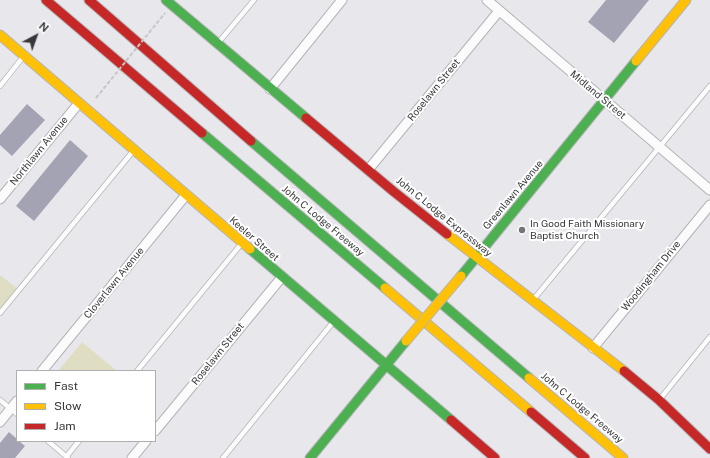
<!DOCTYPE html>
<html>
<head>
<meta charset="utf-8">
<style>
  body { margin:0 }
  #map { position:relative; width:710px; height:458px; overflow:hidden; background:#e7e7ec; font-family:"Public Sans",sans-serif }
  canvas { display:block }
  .legend { position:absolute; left:16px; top:370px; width:140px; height:72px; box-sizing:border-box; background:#fff; border:1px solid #afafb0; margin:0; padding:5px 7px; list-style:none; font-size:12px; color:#37373a }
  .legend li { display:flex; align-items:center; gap:8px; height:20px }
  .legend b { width:20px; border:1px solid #afafb0 }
  .north { position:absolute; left:16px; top:16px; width:40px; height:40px; -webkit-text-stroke:3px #fff; paint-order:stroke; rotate:41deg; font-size:11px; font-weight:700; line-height:16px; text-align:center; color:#37373a }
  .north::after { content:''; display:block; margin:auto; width:14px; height:18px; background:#37373a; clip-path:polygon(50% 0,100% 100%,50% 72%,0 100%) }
</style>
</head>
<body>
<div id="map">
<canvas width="710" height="458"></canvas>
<ul class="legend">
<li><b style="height:5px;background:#4caf50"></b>Fast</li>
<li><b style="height:5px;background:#ffc107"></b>Slow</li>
<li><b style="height:5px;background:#c62828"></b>Jam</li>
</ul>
<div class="north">N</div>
</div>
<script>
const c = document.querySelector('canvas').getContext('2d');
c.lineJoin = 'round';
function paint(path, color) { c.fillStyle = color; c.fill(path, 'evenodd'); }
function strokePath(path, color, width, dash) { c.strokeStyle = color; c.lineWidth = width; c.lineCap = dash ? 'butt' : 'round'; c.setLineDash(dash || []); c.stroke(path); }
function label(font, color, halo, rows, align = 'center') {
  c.font = font + ' "Public Sans",sans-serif'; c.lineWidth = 4; c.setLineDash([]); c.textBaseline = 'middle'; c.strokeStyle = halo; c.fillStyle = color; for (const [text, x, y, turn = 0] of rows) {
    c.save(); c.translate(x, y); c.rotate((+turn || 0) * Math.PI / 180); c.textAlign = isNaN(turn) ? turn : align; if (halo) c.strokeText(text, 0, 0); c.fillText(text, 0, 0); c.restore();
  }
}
paint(new Path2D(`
  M0 275 19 290 0 312Z
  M82 342 117 371H58Z`), '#dfdec3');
paint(new Path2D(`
  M606 0H649L614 43 588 22Z
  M27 104 45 120 12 156 0 145V135Z
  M70 140 88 156 34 221 16 206Z
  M9 432 17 439V441H19L25 446 15 458H0V443Z`), '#a4a3b3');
const lane = new Path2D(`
  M218 43 254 0
  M0 86 23 57
  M533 300 710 86
  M0 313 134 150
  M137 371 242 243
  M660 399 710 337
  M0 400 17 414
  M48 441 68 458
  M66 457 79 441
  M223 458 334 321`);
const street = new Path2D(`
  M487 0 710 190
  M270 89 342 0
  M368 170 499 11
  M0 199 79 103
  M593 348 710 205
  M42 371 186 195
  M0 422 17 401
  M155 431 282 277
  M132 458 146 441`);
const fast = new Path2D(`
  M166 0 306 118
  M202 133 385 288
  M251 141 529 378
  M250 249 451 420
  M461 276 636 61
  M310 458 406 341`);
const slow = new Path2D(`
  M0 35 250 249
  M636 61 686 0
  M447 234 624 371
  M385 288 531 412
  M529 378 623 458`);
const jam = new Path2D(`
  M46 0 202 133
  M89 0 251 141
  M306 118 393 191 447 234
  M624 371 659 400 710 449
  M531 412 585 458
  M451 420 495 458`);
strokePath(lane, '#b4b4b8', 6);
strokePath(street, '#b4b4b8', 11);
strokePath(fast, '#b4b4b8', 11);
strokePath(slow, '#b4b4b8', 11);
strokePath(jam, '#b4b4b8', 11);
strokePath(lane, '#fbfbfc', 4.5);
strokePath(street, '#fbfbfc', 9);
strokePath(fast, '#4caf50', 9);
strokePath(slow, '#ffc107', 9);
strokePath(jam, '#c62828', 9);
const slowBridge = new Path2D(`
  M406 341 461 276`);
strokePath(slowBridge, '#b4b4b8', 11, []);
strokePath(new Path2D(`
  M96 98 165 13`), '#c7c7c9', 2, [4, 2]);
strokePath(slowBridge, '#ffc107', 9);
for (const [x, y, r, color] of [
  [522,230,4,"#757578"]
]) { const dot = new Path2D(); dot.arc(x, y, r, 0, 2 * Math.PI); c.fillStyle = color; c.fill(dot); strokePath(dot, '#fff', 1.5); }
label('10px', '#37373a', '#fff', [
  ["Roselawn Street",434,90,-51],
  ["Midland Street",598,95,40],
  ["Northlawn Avenue",39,151,-51],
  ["Greenlawn Avenue",513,195,-50],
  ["John C Lodge Expressway",444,217,39],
  ["John C Lodge Freeway",323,221,40],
  ["Keeler Street",254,239,41],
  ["Woodingham Drive",651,276,-51],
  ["Cloverlawn Avenue",114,283,-51],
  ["Roselawn Street",218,354,-51],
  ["John C Lodge Freeway",582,408,40]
]);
label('10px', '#37373a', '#fff', [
  ["In Good Faith Missionary",530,224],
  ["Baptist Church",530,236]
], 'left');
</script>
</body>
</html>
